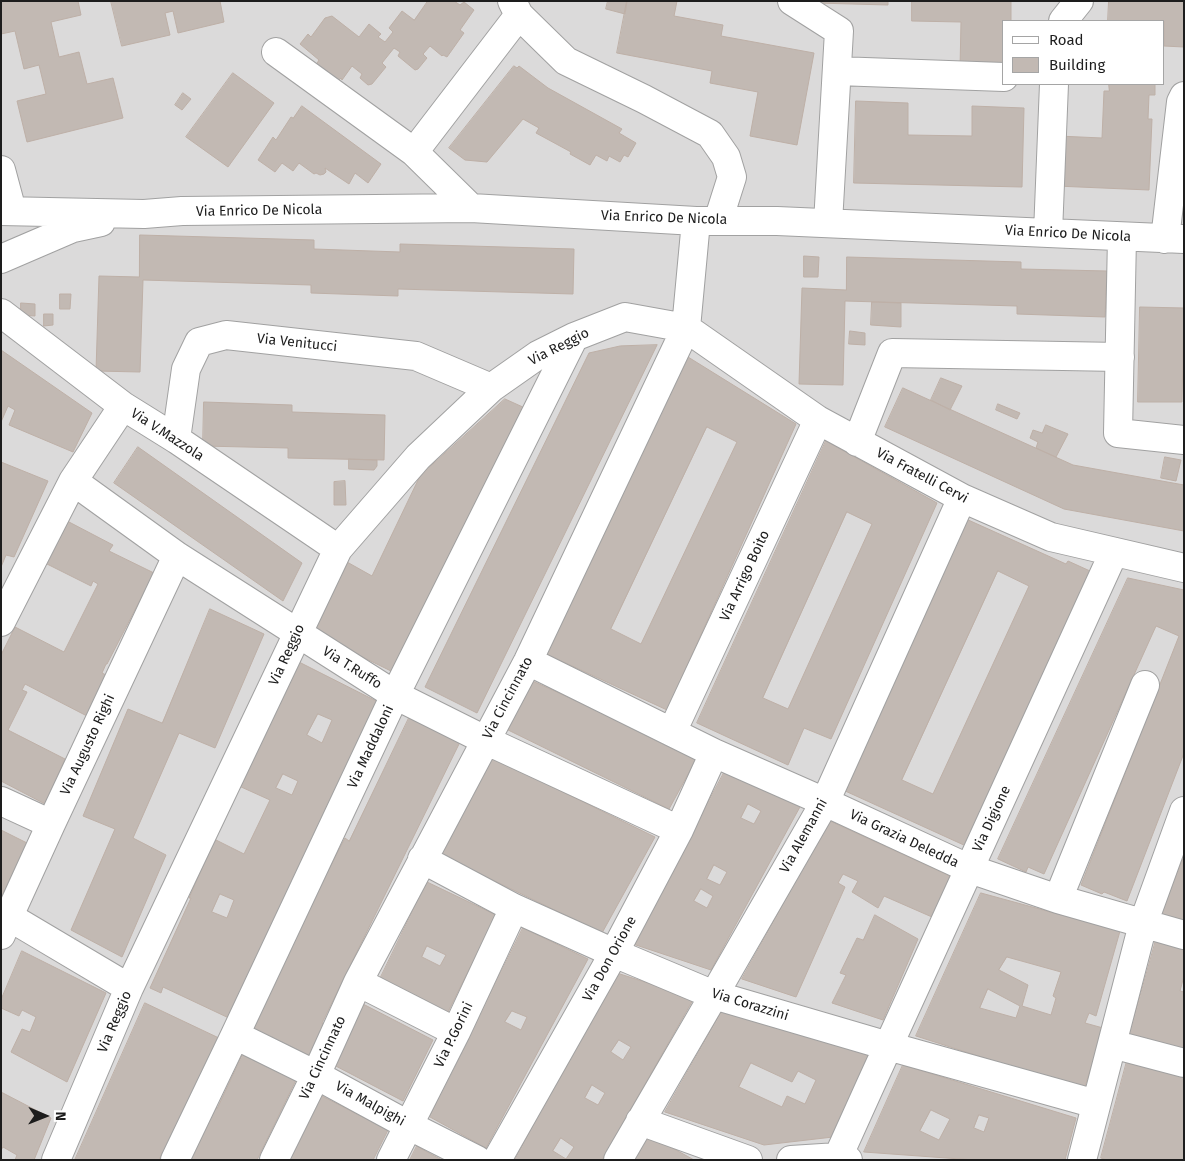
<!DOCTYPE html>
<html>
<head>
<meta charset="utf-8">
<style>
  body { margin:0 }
  #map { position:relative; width:1185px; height:1161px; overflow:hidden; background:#edeae4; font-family:"Fira Sans",sans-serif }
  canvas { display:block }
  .frame { position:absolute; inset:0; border:2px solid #1d1d1d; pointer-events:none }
  .legend { position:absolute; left:1002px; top:20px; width:162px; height:65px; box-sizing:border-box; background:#fff; border:1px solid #a5a5a5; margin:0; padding:6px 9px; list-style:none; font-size:15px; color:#1d1d1d }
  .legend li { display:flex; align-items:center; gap:10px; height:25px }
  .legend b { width:25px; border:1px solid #a5a5a5 }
  .north { position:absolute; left:20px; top:1091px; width:50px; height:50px; -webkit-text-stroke:4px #fff; paint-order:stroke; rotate:91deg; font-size:14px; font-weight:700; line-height:20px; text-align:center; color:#1d1d1d }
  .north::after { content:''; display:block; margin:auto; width:18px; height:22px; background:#1d1d1d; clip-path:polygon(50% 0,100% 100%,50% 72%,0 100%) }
</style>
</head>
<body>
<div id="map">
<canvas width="1185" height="1161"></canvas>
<div class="frame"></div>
<ul class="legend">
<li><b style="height:6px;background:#fff"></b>Road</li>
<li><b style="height:14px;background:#c2b9b3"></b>Building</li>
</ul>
<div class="north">N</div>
</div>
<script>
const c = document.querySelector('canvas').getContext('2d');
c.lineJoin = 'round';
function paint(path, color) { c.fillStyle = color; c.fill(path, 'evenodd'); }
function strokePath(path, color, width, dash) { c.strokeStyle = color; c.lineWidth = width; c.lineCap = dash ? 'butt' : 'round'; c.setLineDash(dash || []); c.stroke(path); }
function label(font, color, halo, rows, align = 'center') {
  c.font = font + ' "Fira Sans",sans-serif'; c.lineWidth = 4.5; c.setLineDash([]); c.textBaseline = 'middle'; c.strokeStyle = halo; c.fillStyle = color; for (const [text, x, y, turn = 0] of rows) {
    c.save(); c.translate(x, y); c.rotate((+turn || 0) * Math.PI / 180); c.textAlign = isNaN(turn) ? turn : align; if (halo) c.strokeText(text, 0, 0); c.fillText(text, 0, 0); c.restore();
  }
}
paint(new Path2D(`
  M1 1H1184V1160H1ZM1004 21H1164V84H1004Z`), '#dbdada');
const building = new Path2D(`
  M1 1H78L81 15 51 22 59 57 79 52 87 84 113 78 123 118 27 142 17 101 46 94 39 65 24 69 15 31 1 34Z
  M111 1H220L224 22 178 33 173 11 165 13 170 35 122 46Z
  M428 1H454L460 5 464 2 474 10 460 30 464 33 447 57 443 55 442 56 430 46 423 54 427 58 418 69 415 70 398 56 400 52 394 48 382 63 386 67 372 84 368 85 360 78 362 74 352 66 342 80 341 78 338 81 316 65 319 60 300 44 308 34 311 37 325 18 332 16 359 37 369 24 381 34 378 37 385 42 393 32 389 28 402 11 414 20Z
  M608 1H627L625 14 606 9Z
  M627 1H677L674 16 723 25 721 36 814 53 797 145 750 136 758 92 710 83 712 71 617 53Z
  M816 1H888V5L816 3Z
  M912 1H1011V21H1004V70L960 69 961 22 912 21Z
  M1109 1H1184V47L1164 46V21H1108Z
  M514 66 517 68 519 66 548 88 622 129 619 133 636 143 628 157 624 155 620 162 609 156 607 161 596 155 590 165 570 154 571 152 536 133 539 128 523 119 487 162 465 160 449 148Z
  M233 73 274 103 228 167 186 137Z
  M1109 84H1155V95H1149L1148 119H1152L1149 190 1056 186 1058 136 1102 138 1104 91H1109Z
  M183 93 191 99 182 110 175 105Z
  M856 101 908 103V135L972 136V106L1024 108 1022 187 854 183Z
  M302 106 381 164 368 183 355 173 349 184 325 168 326 172 324 174 320 175 316 173 314 174 299 163 293 171 282 163 275 172 258 160 273 137 276 140 291 117 293 118Z
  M140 235 314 240V249L400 252V244L574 249 573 294 398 289V296L311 293V285L143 280 140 372 96 371 99 276 139 277Z
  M804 256 819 257 818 277H804Z
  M847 257 1021 262V269L1107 271 1105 317 1017 314V306L845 301 843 385 799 384 802 288 846 290Z
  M60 294H71L70 309H60Z
  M872 302 901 303V327L871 325Z
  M21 303 35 304V316L21 315Z
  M1140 307 1184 308 1182 402H1138Z
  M44 314H53V325L44 326Z
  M850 331 865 333V345L849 344Z
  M657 345 477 713 425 687 589 353 620 346Z
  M1 350 92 413 73 452 9 425 15 410 8 406 1 422Z
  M688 357 796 424 667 710 542 652ZM707 427 737 442 641 644 611 629Z
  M941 378 962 386 950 410 931 400Z
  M903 388 1073 465 1184 485V531L1064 509 885 427Z
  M505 399 525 408 395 673 310 631 347 562 372 576 420 476Z
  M204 402 292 405V412L385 415 384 460 288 458V448L203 446Z
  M998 404 1020 413 1017 419 996 410Z
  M1046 425 1068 434 1056 457 1036 448 1038 442 1030 438 1033 430 1042 433Z
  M826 441 937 503 831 739 804 728 788 765 697 723ZM847 512 872 524 788 709 763 698Z
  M138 447 302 563 283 601 114 483Z
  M1165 457 1181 460 1176 481 1161 478Z
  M349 459 377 460V466L374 470 349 469Z
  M1 462 48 481 14 557 6 555 1 567Z
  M345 481 346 505H334V482Z
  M966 519 1066 564 1068 561 1090 571 966 846 843 790ZM998 571 1029 586 933 794 902 780Z
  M69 522 113 545 109 551 154 573 107 664H106L102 673 106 675 87 716 25 684 22 690 27 692 8 730 65 759 45 804 1 781V655L15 627 64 652 98 584 93 581 91 586 47 564Z
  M1128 578 1184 590V753L1127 901 1104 892 1102 894 1081 885 1179 636 1156 626 1044 874 1028 867 1026 872 998 859Z
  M210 609 264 634 215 748 179 733 133 838 166 855 122 957 71 930 115 829 83 816 128 709 162 723Z
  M293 659 388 707 231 1019 163 987 161 993 150 988 191 898H189L213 843H214L216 840 244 854 270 800 239 786ZM318 714 332 720 322 743 307 735ZM283 774 298 781 292 795 276 788ZM220 894 234 900 227 918 212 912Z
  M528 679 698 756 669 809 504 728Z
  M409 718 460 742 322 1023 325 1027 308 1061 245 1028 255 1012 345 838 349 841Z
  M489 756 655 837 602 933 441 855Z
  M725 771 801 805 711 970 633 944ZM748 804 761 811 754 824 741 818ZM714 865 727 872 720 885 707 879ZM701 889 713 896 707 908 694 901Z
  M830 821 950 876 932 917 884 896 878 908 852 892 858 881 843 874 838 883 845 887 796 997 742 979Z
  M1 830 27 843 2 896H1Z
  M1184 856V920L1161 914Z
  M427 882 496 915 447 1014 380 979ZM427 946 446 955 440 966 422 957Z
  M981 893 1120 931 1096 1016 1089 1013 1085 1023 1103 1028 1084 1090 916 1036ZM1007 957 1061 972 1053 996 1056 998 1051 1015 1022 1006 1028 985 999 970ZM988 989 1020 1006 1016 1018 980 1008Z
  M875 915 918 939 883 1020 832 1003 846 975 840 973 857 938 863 940Z
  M523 928 588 959 486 1148 430 1117ZM512 1011 527 1017 521 1030 505 1022Z
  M1156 940 1184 948V976L1180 991 1184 992V1049L1129 1037Z
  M22 951 106 993 67 1082 11 1052 22 1029 30 1032 36 1017 22 1010 19 1016 1 1008V1000Z
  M617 973 694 998 602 1160H515ZM619 1040 631 1047 623 1060 611 1052ZM592 1085 605 1093 598 1105 585 1098ZM561 1138 574 1147 566 1159 553 1151Z
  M145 1003 221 1039 168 1153 163 1151 159 1160H75Z
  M361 1003 433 1040 403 1101 330 1063Z
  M725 1006 871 1054 833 1137 764 1145 665 1112ZM751 1063 792 1082 798 1071 816 1080 805 1104 787 1096 782 1107 739 1087Z
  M244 1052 296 1080 257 1160H183L211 1105 217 1108Z
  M1127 1061 1184 1076V1160H1106L1101 1158Z
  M903 1065 1076 1118 1065 1160H974L864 1152ZM931 1110 950 1119 939 1140 920 1131ZM979 1115 989 1118 984 1132 974 1128Z
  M1 1092 51 1118 34 1160H15L17 1155 3 1147 1 1150Z
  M318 1094 388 1130 373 1160H285Z
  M651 1136 694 1160H634L647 1138Z
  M417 1146 427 1152 442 1160H410Z`);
paint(building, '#c2b9b3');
strokePath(building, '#beb0a7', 1);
const minor = new Path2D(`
  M512 1 519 15 566 61 644 99 710 134 726 157 732 177 718 221
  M792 1 839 31 828 223
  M1063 21 1079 1
  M276 52 414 152 471 208
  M837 71 1004 77
  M414 152 519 15
  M1 170 12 211
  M1 211 144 214 182 211 471 208 696 221H777L1184 239
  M1048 233 1054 84
  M1122 237 1118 433 1184 440
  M1165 239 1181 102 1184 96
  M1 259 73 228 101 222
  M1 313 123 406 176 439 338 549
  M176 439 186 369 199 342 226 335 416 356 491 388
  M857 442 892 353 1120 357
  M73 481 177 556 395 695 485 740 679 830
  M1 622 73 481 123 406
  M528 661 714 753 825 802 970 869 1058 899 1184 935
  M672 732 818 420
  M1 801 51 824
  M422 859 514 908 614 953 714 995 888 1046 1096 1104
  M1058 899 1145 685
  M1 912 129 988
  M1 935 9 916 51 824 177 556
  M358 982 456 1032
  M235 1035 316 1075 408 1125 477 1160
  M1112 1044 1184 1063
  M640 1121 748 1160
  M56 1160 129 988 338 549 418 457 491 388 538 355 574 337 625 317 686 328 818 420 962 498 1051 537 1184 568
  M175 1160 235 1035 395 695 574 337
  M274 1160 316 1075 358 982 528 661 686 328 696 221
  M391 1160 456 1032 514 908
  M497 1160 614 953 679 830 714 753
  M618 1160 714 995 825 802 962 498
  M791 1160 838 1157 848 1160
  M838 1160V1157L870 1086 1114 552
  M1082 1160 1143 924 1184 811`);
strokePath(minor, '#a1a1a1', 30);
strokePath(minor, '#fff', 28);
label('14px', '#1d1d1d', '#fff', [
  ["Via Enrico De Nicola",259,211,-1],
  ["Via Enrico De Nicola",664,218,2],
  ["Via Enrico De Nicola",1068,234,3],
  ["Via Venitucci",297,343,6],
  ["Via Reggio",559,347,-27],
  ["Via V.Mazzola",167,435,33],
  ["Via Fratelli Cervi",922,476,28],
  ["Via Arrigo Boito",745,576,-65],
  ["Via Reggio",287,655,-65],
  ["Via T.Ruffo",352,668,32],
  ["Via Cincinnato",508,698,-62],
  ["Via Augusto Righi",88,745,-65],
  ["Via Maddaloni",371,747,-65],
  ["Via Digione",992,819,-65],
  ["Via Alemanni",804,836,-61],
  ["Via Grazia Deledda",904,839,25],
  ["Via Don Orione",610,959,-61],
  ["Via Corazzini",750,1005,17],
  ["Via Reggio",115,1022,-67],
  ["Via P.Gorini",454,1035,-64],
  ["Via Cincinnato",323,1058,-65],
  ["Via Malpighi",370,1104,29]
]);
</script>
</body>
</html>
